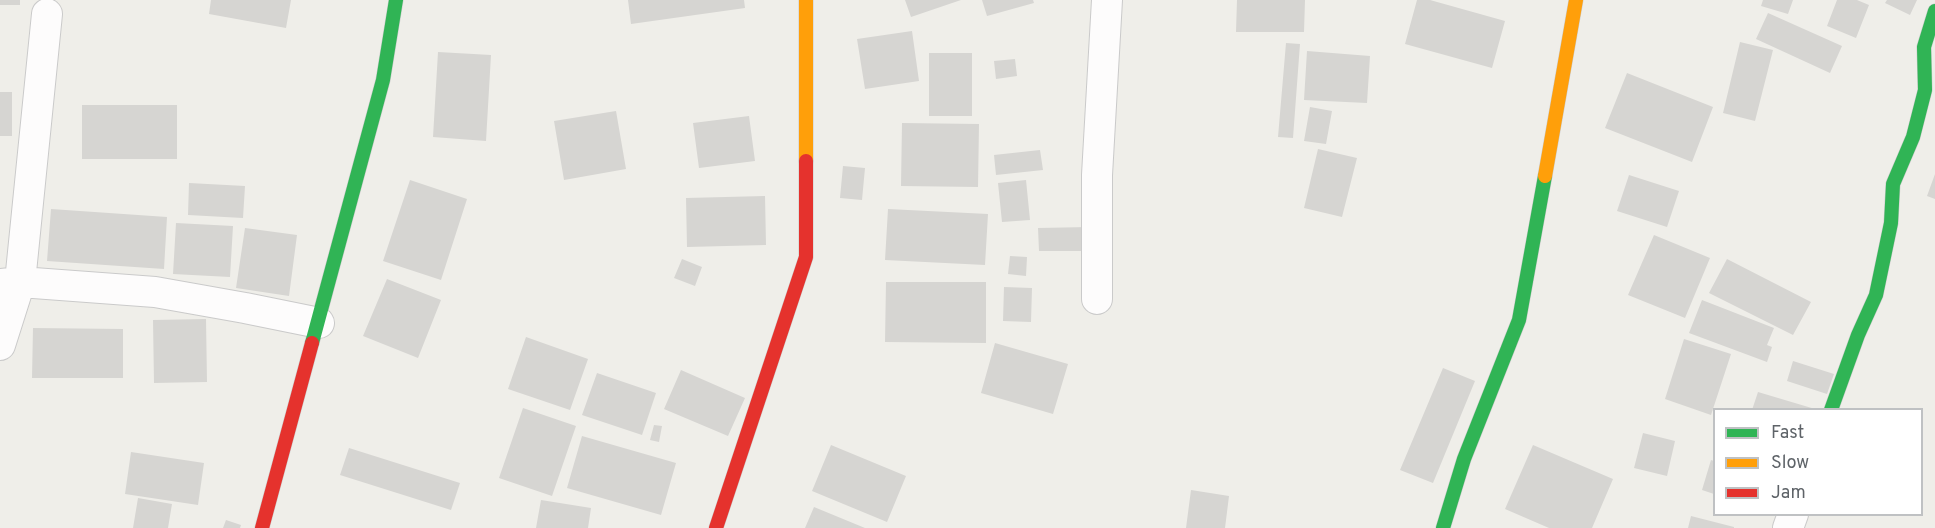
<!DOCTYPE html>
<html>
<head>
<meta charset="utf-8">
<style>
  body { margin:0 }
  #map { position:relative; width:1935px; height:528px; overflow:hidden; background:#efeee9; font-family:Overpass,sans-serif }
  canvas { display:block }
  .legend { position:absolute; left:1713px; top:408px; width:210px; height:108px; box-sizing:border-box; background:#fff; border:2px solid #bfc1c3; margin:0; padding:8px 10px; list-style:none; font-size:18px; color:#5e6368 }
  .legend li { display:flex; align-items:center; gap:12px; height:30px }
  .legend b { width:30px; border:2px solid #bfc1c3 }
</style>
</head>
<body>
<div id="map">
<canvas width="1935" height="528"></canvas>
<ul class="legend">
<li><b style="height:8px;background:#30b455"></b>Fast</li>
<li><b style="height:8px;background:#ff9f0a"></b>Slow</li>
<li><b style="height:8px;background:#e5322d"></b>Jam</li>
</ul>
</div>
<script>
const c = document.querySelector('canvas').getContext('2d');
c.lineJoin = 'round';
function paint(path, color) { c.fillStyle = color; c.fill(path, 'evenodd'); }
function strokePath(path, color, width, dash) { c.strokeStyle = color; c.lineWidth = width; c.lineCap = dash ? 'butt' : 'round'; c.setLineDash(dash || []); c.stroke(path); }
paint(new Path2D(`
  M0 0H20V5H0Z
  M211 0H291L286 28 209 14Z
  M628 0H744L745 8 631 24Z
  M905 0H961L911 17Z
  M982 0H1033L1034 3 987 16Z
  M1237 0H1305L1304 32H1236Z
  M1417 0H1430L1505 21 1492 68 1405 44Z
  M1763 0H1793L1788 14 1761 6Z
  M1837 0H1857L1869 5 1856 38 1827 26Z
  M1887 0H1917L1910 15 1885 3Z
  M1768 13 1842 46 1830 73 1756 39Z
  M912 31 919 81 865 89 857 39Z
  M1740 42 1773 50 1755 121 1723 113Z
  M1286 43 1300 44 1293 138 1278 137Z
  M1307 51 1370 56 1367 103 1304 100Z
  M438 52 491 55 486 141 433 137Z
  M929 53H972V116H929Z
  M1015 59 1017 76 996 79 994 61Z
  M1627 73 1713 107 1692 162 1605 128Z
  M0 92H12V136H0Z
  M82 105H177V159H82Z
  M1310 107 1332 111 1326 144 1304 141Z
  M616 111 626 169 564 180 554 121Z
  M749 116 755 161 699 168 693 123Z
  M902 123 979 124 978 187 901 186Z
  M1318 149 1357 158 1342 217 1304 208Z
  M1040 150 1043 170 996 175 994 155Z
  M843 166 865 168 862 200 840 198Z
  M1935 174V199L1927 196Z
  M1629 175 1679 191 1667 227 1617 211Z
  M410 180 467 199 441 280 383 261Z
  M1026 180 1030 220 1002 222 998 183Z
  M189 183 245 186 243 218 188 215Z
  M765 196 766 245 687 247 686 198Z
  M51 209 167 217 164 269 47 261Z
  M888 209 988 214 985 265 885 260Z
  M176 223 233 226 230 277 173 274Z
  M1089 227V251H1039L1038 228Z
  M245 228 297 235 289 296 236 288Z
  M1654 235 1710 258 1685 318 1628 295Z
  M1010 256 1027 257 1026 276 1008 274Z
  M682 259 702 267 695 286 674 278Z
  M1727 259 1811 302 1793 335 1709 293Z
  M387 279 441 300 418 358 363 336Z
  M886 282H986V343L885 342Z
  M1004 287 1032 288 1031 322 1003 321Z
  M1702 300 1774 328 1767 345 1772 347 1767 362 1689 333Z
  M206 319 207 382 154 383 153 320Z
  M33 328 123 329V378H32Z
  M526 337 588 359 570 410 508 389Z
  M1684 339 1731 354 1711 415 1665 399Z
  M995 343 1068 364 1053 414 981 393Z
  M1793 361 1834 374 1827 394 1787 381Z
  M1443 368 1475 381 1433 483 1400 470Z
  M681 370 745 398 728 436 664 409Z
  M597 373 656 393 642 435 582 415Z
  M1758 392 1815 409V410H1752Z
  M523 408 576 426 552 496 499 478Z
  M654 425 662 426 659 442 650 440Z
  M1643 433 1675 441 1667 476 1634 468Z
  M582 436 676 463 661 515 567 488Z
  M831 445 906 476 887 522 812 491Z
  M1533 445 1613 479 1592 528H1549L1505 509Z
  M349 448 460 483 451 510 340 475Z
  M131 452 204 463 198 505 125 494Z
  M1711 460 1714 461V494L1702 490Z
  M1191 490 1229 496 1225 528H1186Z
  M138 498 172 504 168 528H133Z
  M541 500 591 508 588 528H536Z
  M814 507 865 528H805Z
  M1691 516 1734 527V528H1688Z
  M226 520 241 525 240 528H223Z`), '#d6d5d2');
const street = new Path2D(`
  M1 284 20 282 155 292 245 308 319 323
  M1097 299V175L1107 0
  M0 345 20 282 47 14
  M1788 528 1793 514`);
const fast = new Path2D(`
  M312 343 383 80 396 0
  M1831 410 1858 335 1876 295 1891 223 1893 184 1913 137 1925 90 1924 47 1935 11
  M1443 528 1464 459 1519 320 1545 176`);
const slow = new Path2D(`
  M806 0V161
  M1545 176 1576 0`);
const jam = new Path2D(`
  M262 528 312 343
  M716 528 806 257V161`);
strokePath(street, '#cacaca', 32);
strokePath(fast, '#cbcbcb', 15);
strokePath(slow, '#cbcbcb', 15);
strokePath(jam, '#cbcbcb', 15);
strokePath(street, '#fdfcfc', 30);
strokePath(fast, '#30b455', 14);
strokePath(slow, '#ff9f0a', 14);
strokePath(jam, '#e5322d', 14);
</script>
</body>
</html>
